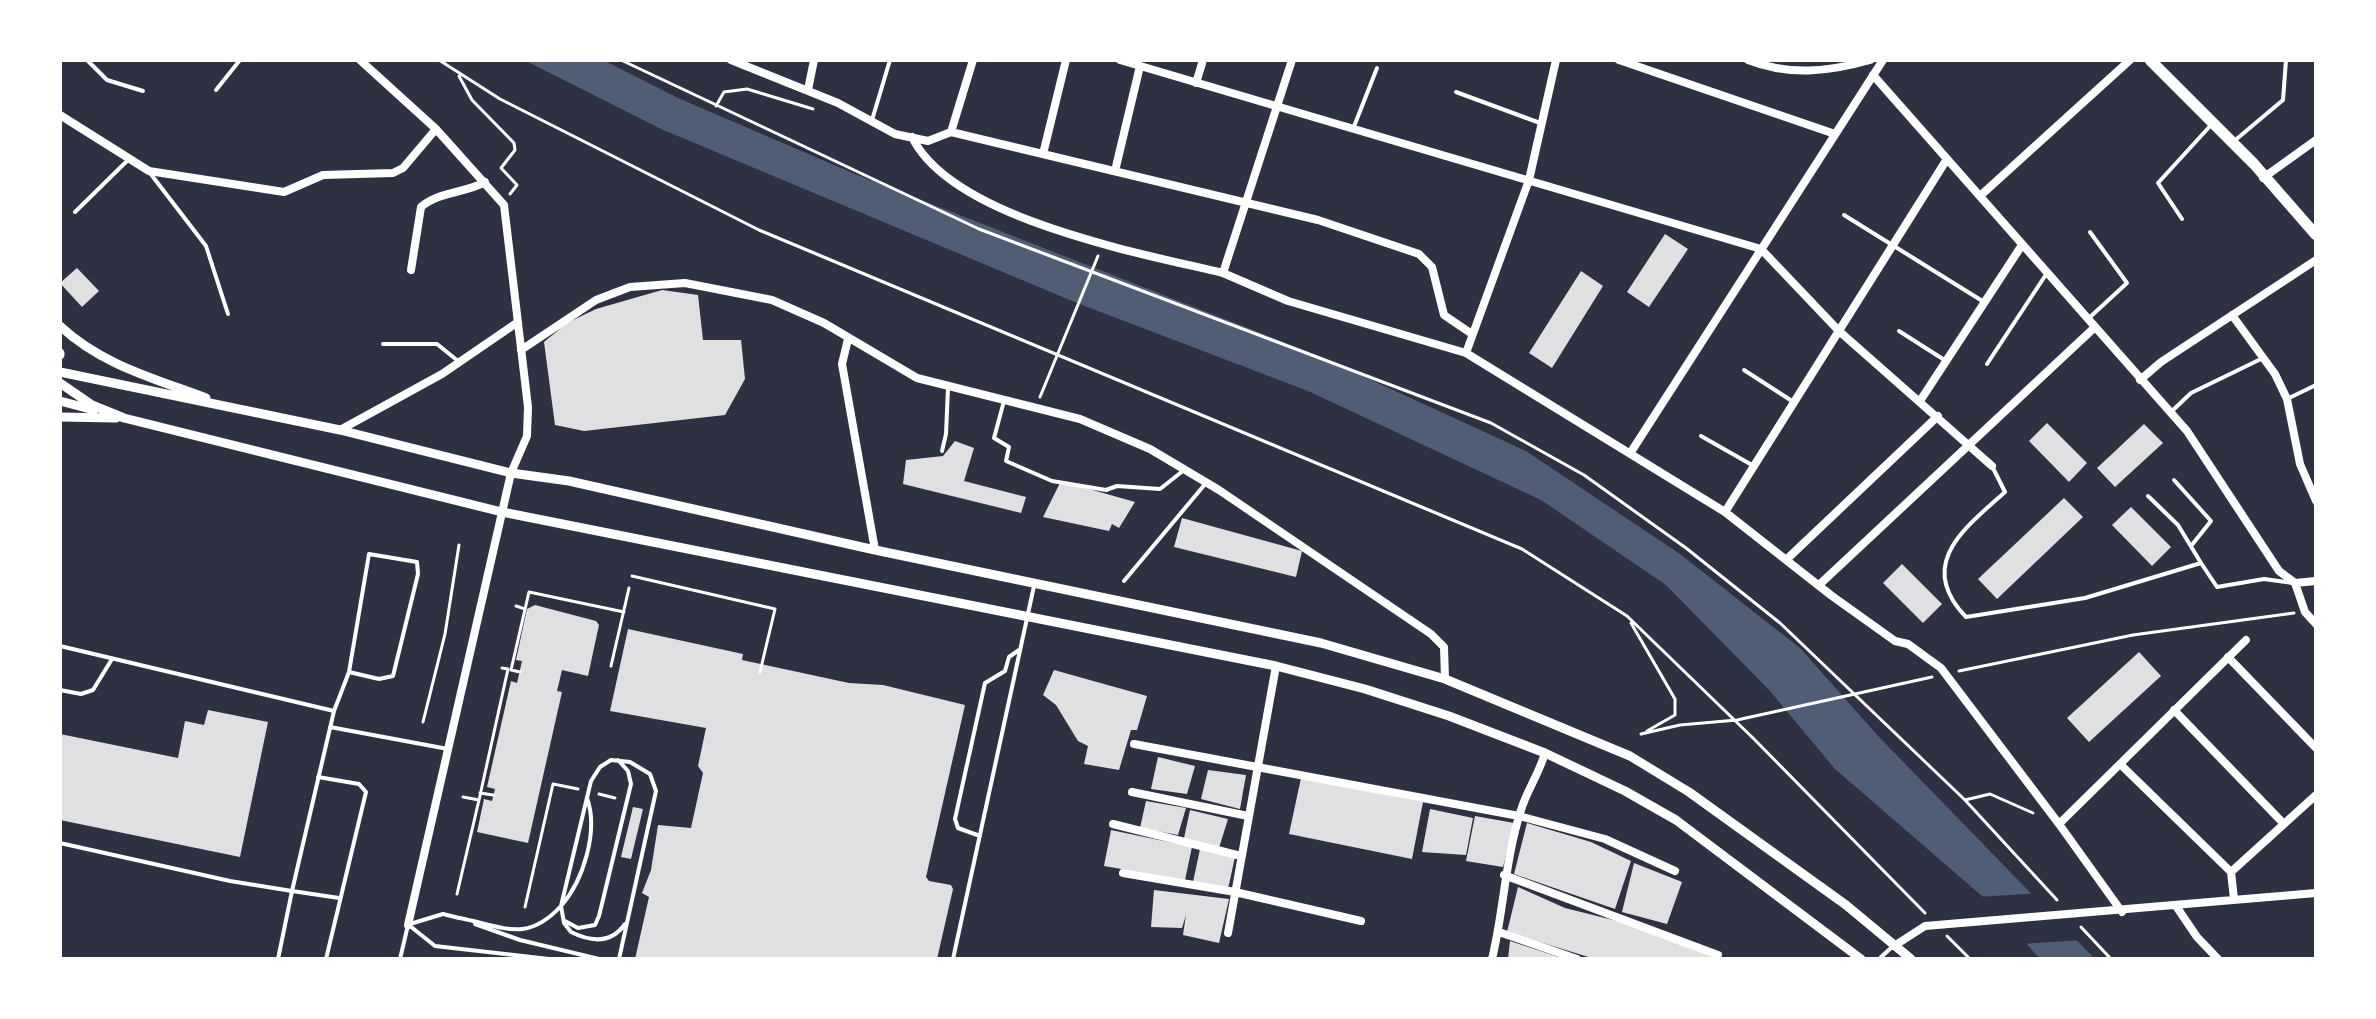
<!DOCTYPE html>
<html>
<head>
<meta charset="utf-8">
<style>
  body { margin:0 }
  #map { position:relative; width:2376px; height:1019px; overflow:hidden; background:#2d3142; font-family:"Exo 2",sans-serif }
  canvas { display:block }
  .frame { position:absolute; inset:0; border:62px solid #fff; pointer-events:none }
</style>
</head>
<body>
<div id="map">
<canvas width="2376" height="1019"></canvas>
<div class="frame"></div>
</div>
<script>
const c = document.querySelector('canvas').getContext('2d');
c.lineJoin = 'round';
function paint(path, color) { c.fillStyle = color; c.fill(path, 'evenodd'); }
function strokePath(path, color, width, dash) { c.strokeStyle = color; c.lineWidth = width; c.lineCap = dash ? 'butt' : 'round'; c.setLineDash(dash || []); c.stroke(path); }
paint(new Path2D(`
  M524 60H603L678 98 855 174 1319 356 1526 451 1680 554 1800 648 1879 737 2095 959H2040L1990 903 1835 769 1769 690 1666 585 1541 500 1308 391 1077 303 661 129Z`), '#4f5d75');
paint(new Path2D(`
  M2040 893 2083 940 2021 944 1978 897Z`), '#2d3142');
paint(new Path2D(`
  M1665 234 1688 249 1649 307 1627 292Z
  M77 268 99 291 82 307 60 283Z
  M1581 271 1603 286 1552 368 1529 353Z
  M662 290 698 295 703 340H741L745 379 725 415 584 431 555 425 544 342 567 323 596 309Z
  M2047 423 2087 463 2069 482 2029 441Z
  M2144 424 2163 443 2115 487 2097 468Z
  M955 441 974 448 964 481 1026 497 1021 513 903 484 906 460 943 456Z
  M1061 481 1135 502 1119 528 1112 524 1109 531 1043 517Z
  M2064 498 2083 517 1997 599 1978 579Z
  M2131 507 2171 547 2152 566 2112 525Z
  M1182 518 1302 551 1296 577 1174 547Z
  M1902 564 1942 604 1923 623 1883 583Z
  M535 605 596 621 599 625 588 676 562 670 557 691 562 692 528 843 477 832 484 799 492 801 495 789 487 787 511 681 517 683 522 661 516 660 527 609Z
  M628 629 743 654 742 660 849 683 883 685 965 705 926 877 929 881 951 885 953 889 937 959H635L649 897 642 893 651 870 658 825 691 828 703 773 698 766 706 728 610 711Z
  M2139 652 2161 676 2089 742 2067 718Z
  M1054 670 1147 696 1137 730H1131L1119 770 1084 764 1088 746 1078 741 1056 705 1043 695Z
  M208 710 268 722 240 857 60 820V734L178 758 185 721 204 725Z
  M1158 757 1195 766 1187 794 1151 789Z
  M1208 770 1246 775 1240 809 1201 799Z
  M1301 778 1423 802 1412 859 1289 834Z
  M1146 801 1186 808 1178 835 1140 828Z
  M633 807 643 809 631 859 621 857Z
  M1430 809 1473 818 1466 855 1422 852Z
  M1190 810 1228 819 1219 848 1184 838Z
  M1475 816 1514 823 1503 867 1466 861Z
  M1527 823 1591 842 1631 861 1615 909 1514 874Z
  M1111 830 1192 847 1185 880 1104 866Z
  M1200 849 1235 857 1228 889 1193 882Z
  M1634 863 1682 882 1667 924 1622 912Z
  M1518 887 1565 908 1637 926 1718 959H1595L1507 932Z
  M1154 890 1229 899 1219 943 1183 935 1186 915 1182 928 1151 927Z
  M1510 941 1562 958V959H1508Z`), '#e0e0e3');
strokePath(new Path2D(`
  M439 60 500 99 759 230 1522 549 1627 616 1754 739 1925 913
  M621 60 979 229 1491 423 1584 475 1686 548 1780 623 1965 800 2057 900
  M459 76 472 100 514 143 515 150 501 168 517 185 510 194
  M716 106 724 92 747 89 813 109
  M1040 397 1098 256
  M632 576 775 609 760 672
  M516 606 525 609
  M1631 623 1675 699V715L1647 731
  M611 666 629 588
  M1959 671 2133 635 2294 613
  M520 672 511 670 529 592 624 612
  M423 722 445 634 459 545
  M1641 734 1680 725 1737 720 1932 677
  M480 793 493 795
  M599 794 615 798
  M479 800 508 669 502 668
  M1965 800 1990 794 2033 813
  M457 894 479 800 463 797
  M525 907 553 784 578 789
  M2081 927 2111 959
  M1947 936 1970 959`), '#fff', 3);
strokePath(new Path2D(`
  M87 60 107 80 143 91
  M216 90 240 60
  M1456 92 1540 123
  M872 120 890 60
  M1353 129 1377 68
  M2233 142 2283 100 2286 60
  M150 173 206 246 228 314
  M75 212 128 160
  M1844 215 1984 302
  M2182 219 2158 183 2211 125
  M2089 318 2127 283 2090 232
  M1899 331 1946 361
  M383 344H437L458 361
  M1987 364 2047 273
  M1744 370 1792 401
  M2287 399 2316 385
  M1004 401 994 438 1009 447 1006 461 1052 481 1106 490 1117 486 1160 489 1184 470
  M2172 411 2191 393 2263 358
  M1701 436 1752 465
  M942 451 946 434 948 388
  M1992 466 2005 492C1965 528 1915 564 1966 617L2085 598 2201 563 2178 525 2148 496
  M2174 480 2211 521 2191 546
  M2201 563 2217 587 2264 579 2293 583
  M1124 581 1206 483
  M60 646 334 711 292 891 230 881 60 843
  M60 690 81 694 93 690 112 659
  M334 711 349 672 369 554 417 562 418 574 393 676 379 679 349 672
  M330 727 448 749
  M318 777 359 784 366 792 326 959
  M587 798C599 831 583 881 561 906L564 923 571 932C591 942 611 944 625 924
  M980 836 958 828 955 819 985 683 1005 671 1009 657 1019 650
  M460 918C504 927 527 943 561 906L591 781 600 767 611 760 630 762 650 774 656 791 619 959
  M565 921 578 928 595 925 599 916 631 784 628 771 618 760
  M410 924 443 914 459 918
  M475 924 520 940 599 959
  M410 926 435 946 549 959
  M278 959 292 891 339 898
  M400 959 408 925
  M953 959 1034 586
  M1879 959 1892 947`), '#fff', 4);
strokePath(new Path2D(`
  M360 60 436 129 504 205 528 407 527 436 511 473 408 925
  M731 60 838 103 895 134 928 141 951 132
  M1120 60 1761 249
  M1292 60 1223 273 1288 301 1466 353 1725 512 1832 596 1895 641 1908 644 1941 668 2059 824
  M1619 60 1835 134
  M1748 60C1789 76 1828 72 1870 60
  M1873 75 2187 431 2279 571 2295 583 2316 581
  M1196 83 1203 60
  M808 90 814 60
  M60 115 149 171 284 192 323 175 393 173 403 168 436 129
  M951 132 1318 220 1419 254 1432 267 1444 315 1472 334
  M951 132 973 60
  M912 137C952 219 1140 253 1223 273
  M1043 154 1066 60
  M1115 171 1140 66
  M2263 178 2316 140
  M1980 196 2130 60
  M1761 249 1839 331 1992 466
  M411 270 421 207C437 192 466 193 485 182
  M2232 315 2275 374 2287 399 2300 464 2316 501
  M848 339 842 364 875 550
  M521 350 596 300 630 287 685 283 772 300 824 323 917 378 1080 419 1150 449 1219 490 1431 634 1444 647 1445 679
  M1466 353 1529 180 1556 60
  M2140 380 2161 362 2316 260
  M1920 401 2022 245
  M340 430 442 374 518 322
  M1631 452 1883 60
  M1725 512 1947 159
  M1787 559 1938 416
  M2295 583 2305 612 2316 624
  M1819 585 2094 328
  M2228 657 2316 748
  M2174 710 2284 824
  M1134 744 1519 816 1605 839 1675 871
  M2120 764 2231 872
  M1132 792 1248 816
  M1113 824 1241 856
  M1123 873 1235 892 1361 921
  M1504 875 1718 955
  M2234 899 2231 872 2316 795
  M2176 906 2197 937 2218 959
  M2122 912 2059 824 2246 640
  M1499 932 1577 959
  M1228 933 1276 666
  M1894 946 1925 926 2316 893
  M1492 959C1504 910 1505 859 1521 810 1527 790 1539 774 1545 753`), '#fff', 8);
strokePath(new Path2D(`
  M60 326C102 365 153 378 206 398
  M60 353V355
  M60 372 340 430 511 473 569 481 875 550 1321 643 1445 679 1630 756 1689 792 1846 905 1911 959
  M60 383 92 405 124 418 502 512 1276 666 1365 689 1449 716 1545 753 1625 791 1676 820 1861 959
  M60 401 94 410
  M60 417 116 418`), '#fff', 9);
strokePath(new Path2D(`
  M2150 60 2254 164 2316 235`), '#fff', 11);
</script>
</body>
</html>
